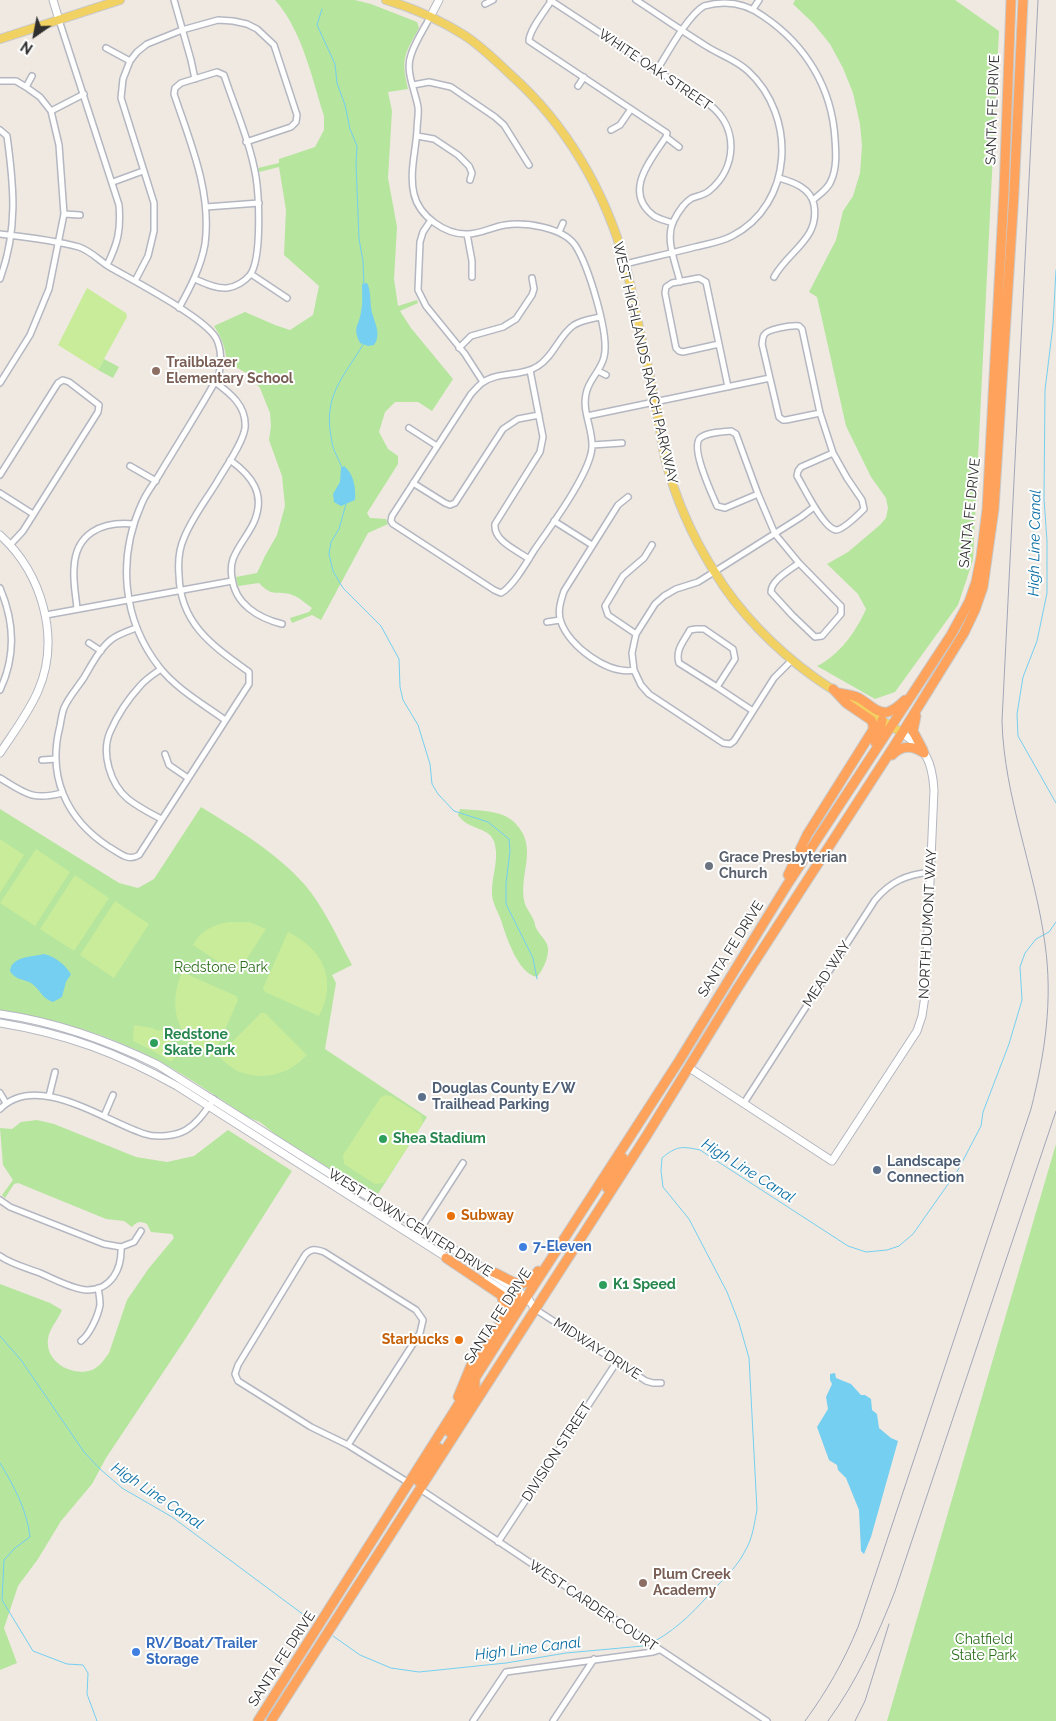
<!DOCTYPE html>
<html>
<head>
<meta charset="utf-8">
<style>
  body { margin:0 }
  #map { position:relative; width:1056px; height:1721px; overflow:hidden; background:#efe9e1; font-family:Raleway,sans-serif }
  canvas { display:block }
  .north { position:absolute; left:10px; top:10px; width:50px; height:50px; -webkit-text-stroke:4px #fff; paint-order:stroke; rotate:213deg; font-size:14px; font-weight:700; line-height:20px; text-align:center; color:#2e2e2e }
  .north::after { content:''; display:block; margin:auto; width:18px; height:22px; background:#2e2e2e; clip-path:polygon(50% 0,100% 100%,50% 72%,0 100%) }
</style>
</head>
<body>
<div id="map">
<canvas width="1056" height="1721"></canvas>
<div class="north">N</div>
</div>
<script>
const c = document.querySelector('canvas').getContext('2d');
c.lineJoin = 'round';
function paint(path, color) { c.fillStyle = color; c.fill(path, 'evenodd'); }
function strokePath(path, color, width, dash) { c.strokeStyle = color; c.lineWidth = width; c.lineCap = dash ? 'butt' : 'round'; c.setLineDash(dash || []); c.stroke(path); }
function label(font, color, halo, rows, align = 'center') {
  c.font = font + ' Raleway,sans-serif'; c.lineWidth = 4; c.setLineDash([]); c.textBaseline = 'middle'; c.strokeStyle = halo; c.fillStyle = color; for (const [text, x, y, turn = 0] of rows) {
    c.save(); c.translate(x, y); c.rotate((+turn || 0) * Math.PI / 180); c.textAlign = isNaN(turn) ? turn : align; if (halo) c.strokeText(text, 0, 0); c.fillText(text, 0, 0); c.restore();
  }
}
paint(new Path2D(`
  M275 0H355L371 4 417 22 419 28C404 56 401 57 408 89L388 92 392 111 388 178 397 227 394 279 398 306 417 300 418 303 400 311 411 328 453 379 432 411 418 402H395L385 412 379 432 388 449 398 456V464L367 513 370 518 386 519 388 524 368 533 321 620 312 615 292 623 290 618 309 612 312 608C306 604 301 599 295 596 280 589 273 599 259 583L238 586 236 577 257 573 265 556 277 535 285 506 282 476 269 440 271 426 270 413 260 388 248 374 227 362C225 347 222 338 214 326L245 312 275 325 290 330 313 315 319 286 284 255 286 210 279 167 259 172 258 168 279 163V159L315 147 324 130V116C312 78 302 30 275 0Z
  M795 0H955L999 31 973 560 958 605 895 692 875 699 817 666C839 656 857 630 866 609L858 594 827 564 848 552 880 525 886 518 888 508 886 498 871 477 846 426 817 297 809 292 836 240 843 211 853 196 860 173 862 146 860 124 853 93 843 68 830 44 813 23 793 4Z
  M104 359 119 367 113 378 98 370Z
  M201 807C238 830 276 852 305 885 324 907 338 939 352 965L332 975 336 983 325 1049 427 1117 376 1197 277 1136 260 1122 249 1118C219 1098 190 1078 159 1061 109 1035 55 1018 0 1011V809L119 883 138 888 154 879Z
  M460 809C477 811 502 809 515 823 540 848 517 876 525 904 527 910 532 915 534 921 535 923 535 926 536 928 540 936 547 940 548 948 549 957 543 970 537 977 518 974 506 936 501 920 498 912 493 904 492 895 491 878 499 861 495 845 492 826 468 831 458 815Z
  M37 1120 54 1124 136 1157 167 1162 194 1156 228 1130 292 1171 186 1338 106 1458 92 1484 61 1521 38 1559 18 1586 4 1628 17 1663 0 1670V1284L50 1303 62 1310C58 1320 49 1329 48 1339 45 1362 72 1377 92 1370 99 1367 105 1359 109 1353L127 1300 149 1268 174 1238 172 1234 151 1232 147 1224C141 1221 137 1221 132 1227L124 1221 106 1219 18 1183 14 1184 5 1198 2 1195 13 1180 3 1165 0 1128 12 1129 21 1122Z
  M1056 1144V1721H887Z`), '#b6e59e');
paint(new Path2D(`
  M87 288 126 313 127 317 98 370 58 345Z
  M0 839 24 855 0 893Z
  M36 849 70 872 35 926 0 903Z
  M75 875 109 898 74 951 40 929Z
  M115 901 149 924 114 978 80 955Z
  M229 922H249L266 929 239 971 234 972 193 945C201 930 213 925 229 922Z
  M288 932C323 949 338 980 319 1016L265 992 263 988Z
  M182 972 236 996 238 1000 213 1057C205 1052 196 1048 190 1041 172 1021 172 995 182 972Z
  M261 1013H265L307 1055C289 1074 266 1081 240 1072 231 1068 225 1062 218 1056Z
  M134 1025 152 1028 159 1031 164 1029 169 1032 170 1040 178 1052 172 1061H170C157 1053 146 1047 133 1041Z
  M386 1095 391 1096 421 1115 423 1123 387 1179 383 1183 375 1184 344 1164 343 1155 377 1103 381 1097Z`), '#c9ec9a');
paint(new Path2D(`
  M367 283C371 291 370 298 371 307 372 319 383 333 374 345L368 346 360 343C352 326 359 327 361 312 363 304 362 293 362 284Z
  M344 466C354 474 356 488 355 500L341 506 334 502 333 494 340 482 341 468Z
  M44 954C56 957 64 964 71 974L66 982 62 997 53 1002C42 999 40 989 31 983 24 979 15 980 10 971 12 956 32 957 44 954Z
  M835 1373 836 1378 851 1384 861 1395H865L871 1399 872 1410 877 1414 879 1428 891 1438 898 1441 871 1537 864 1554 861 1551 859 1510 846 1478 838 1470 837 1465 829 1460 817 1427 828 1409 826 1397 832 1384 830 1380V1374Z`), '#75cff0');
strokePath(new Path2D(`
  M322 9 317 25 335 64 337 83 345 105 350 129 357 146 356 164 359 239 363 261 364 285
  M1056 270 1053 325 1045 390 1044 499 1047 541V593L1037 641 1023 677 1017 714 1018 736 1056 803
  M342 468C339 459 333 451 332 442 322 396 342 380 364 343
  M346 504 339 529 331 542 329 554 333 571 343 588 381 626 399 659 400 687 403 700 418 725 430 764 432 784 438 794 454 811 488 822 509 839 510 851 506 883V904L533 958 537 979
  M0 1336 21 1360 84 1452 100 1469 122 1488 172 1517 312 1621
  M0 1463C14 1486 27 1510 30 1537L15 1548 4 1560 2 1600 33 1651 67 1664 83 1665 88 1673 87 1694 97 1721
  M333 1636 360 1655 391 1668 419 1672 506 1663 566 1653 643 1646
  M655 1641C680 1627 697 1608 716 1587 727 1576 738 1565 745 1551 753 1538 754 1524 757 1510L749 1358 739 1323 727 1292 689 1219 663 1187 661 1171 662 1158C676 1146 682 1146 700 1150L848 1246 866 1252 887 1250 899 1246 913 1234 958 1170 981 1126 983 1112 1009 1044 1022 1000 1020 967 1025 953 1036 939 1049 932 1056 922`), '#75cff0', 1);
const street = new Path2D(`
  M174 0 191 60 195 79
  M550 0 710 105C739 128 737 168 709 191 704 195 697 196 692 198 683 203 677 214 673 222 665 240 676 264 680 282
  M551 1C545 11 529 30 529 41L667 133 666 137 679 147
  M485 4 493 0
  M753 9 759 0
  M430 17C424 29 415 42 411 55 405 71 415 90 418 107 419 114 417 122 417 130 416 150 409 173 414 194 419 216 445 235 468 234 480 234 492 227 505 225 525 222 562 227 575 245 588 265 610 335 604 357 601 371 588 380 586 394 582 412 593 429 592 447 591 472 551 526 535 549 528 560 513 587 501 593L494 590 393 524 391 521 392 516 471 394C475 390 478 386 482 383 498 371 522 377 538 366 554 356 559 335 574 325 582 320 591 319 600 317
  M59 20 119 205C121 230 118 243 107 265
  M106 48 130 61
  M657 70C667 54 688 15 704 6 725 0 745 3 763 16 806 45 832 88 835 139 836 153 837 168 831 181 828 189 820 194 813 200
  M0 81H16L26 87 40 97 51 111 59 145 64 214 49 289 30 335 0 383
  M413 85 429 82 451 87 495 117 504 125 529 165
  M578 86 584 77
  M26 87 32 76
  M51 111 84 94
  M0 130 7 136C14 187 18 229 0 279
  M611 130 620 125 631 109
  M417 136 434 139 458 155 469 166 472 173 470 180
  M666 137C651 160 622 192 654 216 659 219 667 221 673 223
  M113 182 143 171
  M206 207 259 203
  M64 214 80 215
  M431 220 423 232 420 242 418 290 426 306 465 354 483 382
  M559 232 563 223
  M0 234C26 237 54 240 79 247 89 250 99 260 108 266 132 280 204 317 216 338 222 350 221 362 219 375 201 407 181 439 162 470 156 481 147 491 142 503 117 558 122 620 160 668 178 690 203 704 225 720
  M467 234 472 261V277
  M625 264C649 258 672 253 695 247 707 244 721 242 732 236 794 204 797 116 748 71 735 59 720 55 706 46 682 31 659 15 636 0
  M251 274 287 298
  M774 277C788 251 820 239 814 205 811 188 793 182 779 178
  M135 281 148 256 154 231V203L121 98 123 79 130 61 137 52 147 44 182 30 218 20 233 21 247 24 257 29 274 45 297 115 296 122 291 127 246 142
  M179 308C190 288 201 267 205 244 212 192 190 142 174 94L175 88 181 83 217 72 224 75C235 108 250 142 256 177 259 197 262 259 250 275 245 281 236 287 227 288 216 289 204 283 195 279
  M719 344 683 352 679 351 676 348 665 293 666 287 672 283 699 278 706 282 728 387
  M459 348 471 336 503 327 516 319 532 295 534 289 532 278
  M598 371 606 375
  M820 413 786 420H783L779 417 762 344C763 341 762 338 764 335 767 329 792 325 799 326L802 329 820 413 833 453 847 478 862 500 864 509C859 514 843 530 836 530 823 528 804 487 797 476L798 471 801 467 833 453
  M587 416 770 378
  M409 428 437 446
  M731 431 736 434 758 494 725 508 717 506C712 494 690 448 700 438 707 432 722 432 731 431Z
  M592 445 622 443
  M230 460C252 476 266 494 254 522 248 535 238 546 233 559 231 565 231 572 232 578 235 604 258 618 282 624
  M130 466 156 481
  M0 475 58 383 63 380 69 382 99 405 98 412 23 531 10 545
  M413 483 445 503 450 505 455 503 503 429 518 419 539 415
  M0 493 33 514
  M758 494 775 534 799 563
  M628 497 618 505 564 591C561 600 557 612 561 622 569 646 608 675 634 670
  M554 521 592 545
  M529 559C517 550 493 541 495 524L540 452 543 437 530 370
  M799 563 841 606V614L822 636 815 637 792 615 771 592C771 580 790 570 799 563Z
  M0 588C15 623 16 656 0 690
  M77 609C76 596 73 583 74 569 75 533 102 521 134 524
  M46 615 232 581
  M547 622 560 620
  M136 628C128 631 119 634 112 639 99 649 91 666 83 679 77 688 68 698 64 708 62 713 61 720 60 726 47 776 66 819 109 847 120 853 128 862 139 855L249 684V672C213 646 180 624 179 575 178 563 179 549 184 538 192 518 206 500 217 482 225 468 243 443 245 428 247 406 230 393 215 382
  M696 629H704L733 649 735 659 717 687 679 663C675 650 684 641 690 630Z
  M636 634 608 615 605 606 623 576 644 558 652 545
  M89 643 101 651
  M792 660 774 678 734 741 730 744 723 743 649 694 641 685 634 670 632 653 636 634 655 604 664 596 676 589 698 582 714 572 801 517 814 507
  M161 669C154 674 146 679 140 686 129 698 117 716 110 732 101 753 110 784 128 799 138 807 150 813 161 819
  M717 687 753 711
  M165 754 169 765 188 778
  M42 760 56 759
  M0 778C25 793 32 801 62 793
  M0 1093 6 1103
  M49 1096 55 1072
  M744 1103 875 900C891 881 906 875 930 872
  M0 1109C37 1071 106 1122 145 1134 156 1138 176 1136 186 1130 198 1123 206 1110 214 1099
  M104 1116 113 1095
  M0 1200 10 1207 104 1244 121 1247 134 1242 141 1231
  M421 1228 463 1163
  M0 1256C11 1264 27 1268 40 1273 54 1279 72 1289 87 1290 112 1290 122 1268 121 1247
  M535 1309 646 1381 653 1383H661
  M81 1341C90 1334 98 1316 100 1305 100 1300 99 1293 98 1288
  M348 1445 420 1333 423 1320 416 1310 324 1252C316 1249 311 1248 305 1255L238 1365 235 1374 238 1381 311 1427 348 1445 409 1483
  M420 1489 767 1721
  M498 1542 616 1363
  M473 1721 506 1672 653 1652 659 1650
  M553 1721 594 1659`);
const secondary = new Path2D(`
  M53 0 59 20
  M430 17 439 0
  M0 535C42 573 61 638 38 691 28 714 13 733 0 753
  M0 1014C56 1022 107 1040 158 1065L335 1177 421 1228 527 1297 535 1309
  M0 1023C67 1034 118 1053 177 1086L449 1259
  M688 1067 832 1161 917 1031 922 1016 925 996 934 790C932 759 926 751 902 733
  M487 1280 520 1301`);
const primary = new Path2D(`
  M386 0C413 8 440 20 464 35 481 46 496 61 511 75 566 124 605 191 625 263 630 281 633 300 637 318 643 346 650 374 655 402 659 420 661 439 665 458 675 497 692 536 714 571 738 611 775 649 814 677 842 697 873 714 902 733
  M0 39 120 0`);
const highway = new Path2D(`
  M839 693C846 694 853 695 859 698 868 703 877 714 888 712 894 710 900 705 905 700
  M916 716 913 731 923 750
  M875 742 879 735 882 720
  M892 755C902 745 912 745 924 753
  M788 875 807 835 873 730V724L871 720 846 703 833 689
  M607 1188 623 1158
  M446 1258 501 1295C505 1304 503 1311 498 1319
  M485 1270C506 1272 520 1299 538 1271
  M458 1397 474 1358
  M449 1432 475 1388V1373L481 1356 516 1299 517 1291
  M418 1481 439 1448
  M258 1721 529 1293 679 1061 787 885 951 635 969 602 976 582 981 557 987 509 1004 191 1011 0
  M271 1721 647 1135 735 992 894 746 964 633 975 610 983 587 994 509 1014 193 1023 0`);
strokePath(street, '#b4b7c1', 8);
strokePath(secondary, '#b4b7c1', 9);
strokePath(primary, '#c9c9c9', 10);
strokePath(highway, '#c9c9c9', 11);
strokePath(street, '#fff', 5);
strokePath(secondary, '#fff', 7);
strokePath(primary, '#f2d163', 8);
strokePath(highway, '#ffa35c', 9);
strokePath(new Path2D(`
  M805 1721C827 1691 844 1661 858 1627L1031 1109C1045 1053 1053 1001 1045 944 1035 869 1004 797 1002 721L1038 0
  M828 1721C857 1681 877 1637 895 1591L1056 1111
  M855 1721 865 1701 889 1624`), '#a3a6b8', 1);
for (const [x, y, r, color] of [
  [156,371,5,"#8d6e63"],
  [709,866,5,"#6b7280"],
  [154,1043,5,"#2e9e5b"],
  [422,1097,5,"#5c6f8a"],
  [383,1139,5,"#2e9e5b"],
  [877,1170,5,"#5c6f8a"],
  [451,1216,5,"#e8710a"],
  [523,1247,5,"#3f7fe0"],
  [603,1285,5,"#2e9e5b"],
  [459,1340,5,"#e8710a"],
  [643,1583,5,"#8d6e63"],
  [136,1652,5,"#3f7fe0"]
]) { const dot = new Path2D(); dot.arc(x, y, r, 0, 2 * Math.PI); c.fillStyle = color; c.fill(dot); strokePath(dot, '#fff', 2); }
label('14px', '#2e2e2e', '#fff', [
  ["WHITE OAK STREET",655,70,34],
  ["SANTA FE DRIVE",993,110,-88],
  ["WEST HIGHLANDS RANCH PARKWAY",645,363,77],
  ["SANTA FE DRIVE",970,513,-84],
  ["NORTH DUMONT WAY",928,924,-87],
  ["SANTA FE DRIVE",731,949,-58],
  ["MEAD WAY",827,974,-57],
  ["WEST TOWN CENTER DRIVE",410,1223,32],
  ["SANTA FE DRIVE",498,1316,-57],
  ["MIDWAY DRIVE",597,1349,33],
  ["DIVISION STREET",557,1452,-57],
  ["WEST CARDER COURT",593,1606,34],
  ["SANTA FE DRIVE",282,1659,-57]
]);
label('bold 14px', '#785e54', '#fff', [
  ["Trailblazer",166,363],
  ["Elementary School",166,379],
  ["Plum Creek",653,1575],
  ["Academy",653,1591]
], 'left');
label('bold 14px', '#5b616d', '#fff', [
  ["Grace Presbyterian",719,858],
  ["Church",719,874]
], 'left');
label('14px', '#2c6e1b', '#fff', [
  ["Redstone Park",221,968],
  ["Chatfield",984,1640],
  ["State Park",984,1656]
]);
label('bold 14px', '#27864d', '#fff', [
  ["Redstone",164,1035],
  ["Skate Park",164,1051],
  ["Shea Stadium",393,1139],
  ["K1 Speed",613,1285]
], 'left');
label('bold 14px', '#4e5e75', '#fff', [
  ["Douglas County E/W",432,1089],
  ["Trailhead Parking",432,1105],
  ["Landscape",887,1162],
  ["Connection",887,1178]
], 'left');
label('bold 14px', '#c56008', '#fff', [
  ["Subway",461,1216],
  ["Starbucks",449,1340,"right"]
], 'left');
label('bold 14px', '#366cbe', '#fff', [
  ["7-Eleven",533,1247],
  ["RV/Boat/Trailer",146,1644],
  ["Storage",146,1660]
], 'left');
label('italic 15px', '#0d6fa3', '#fff', [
  ["High Line Canal",1035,543,-89],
  ["High Line Canal",748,1171,32],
  ["High Line Canal",157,1496,34],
  ["High Line Canal",528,1649,-7]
]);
</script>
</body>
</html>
